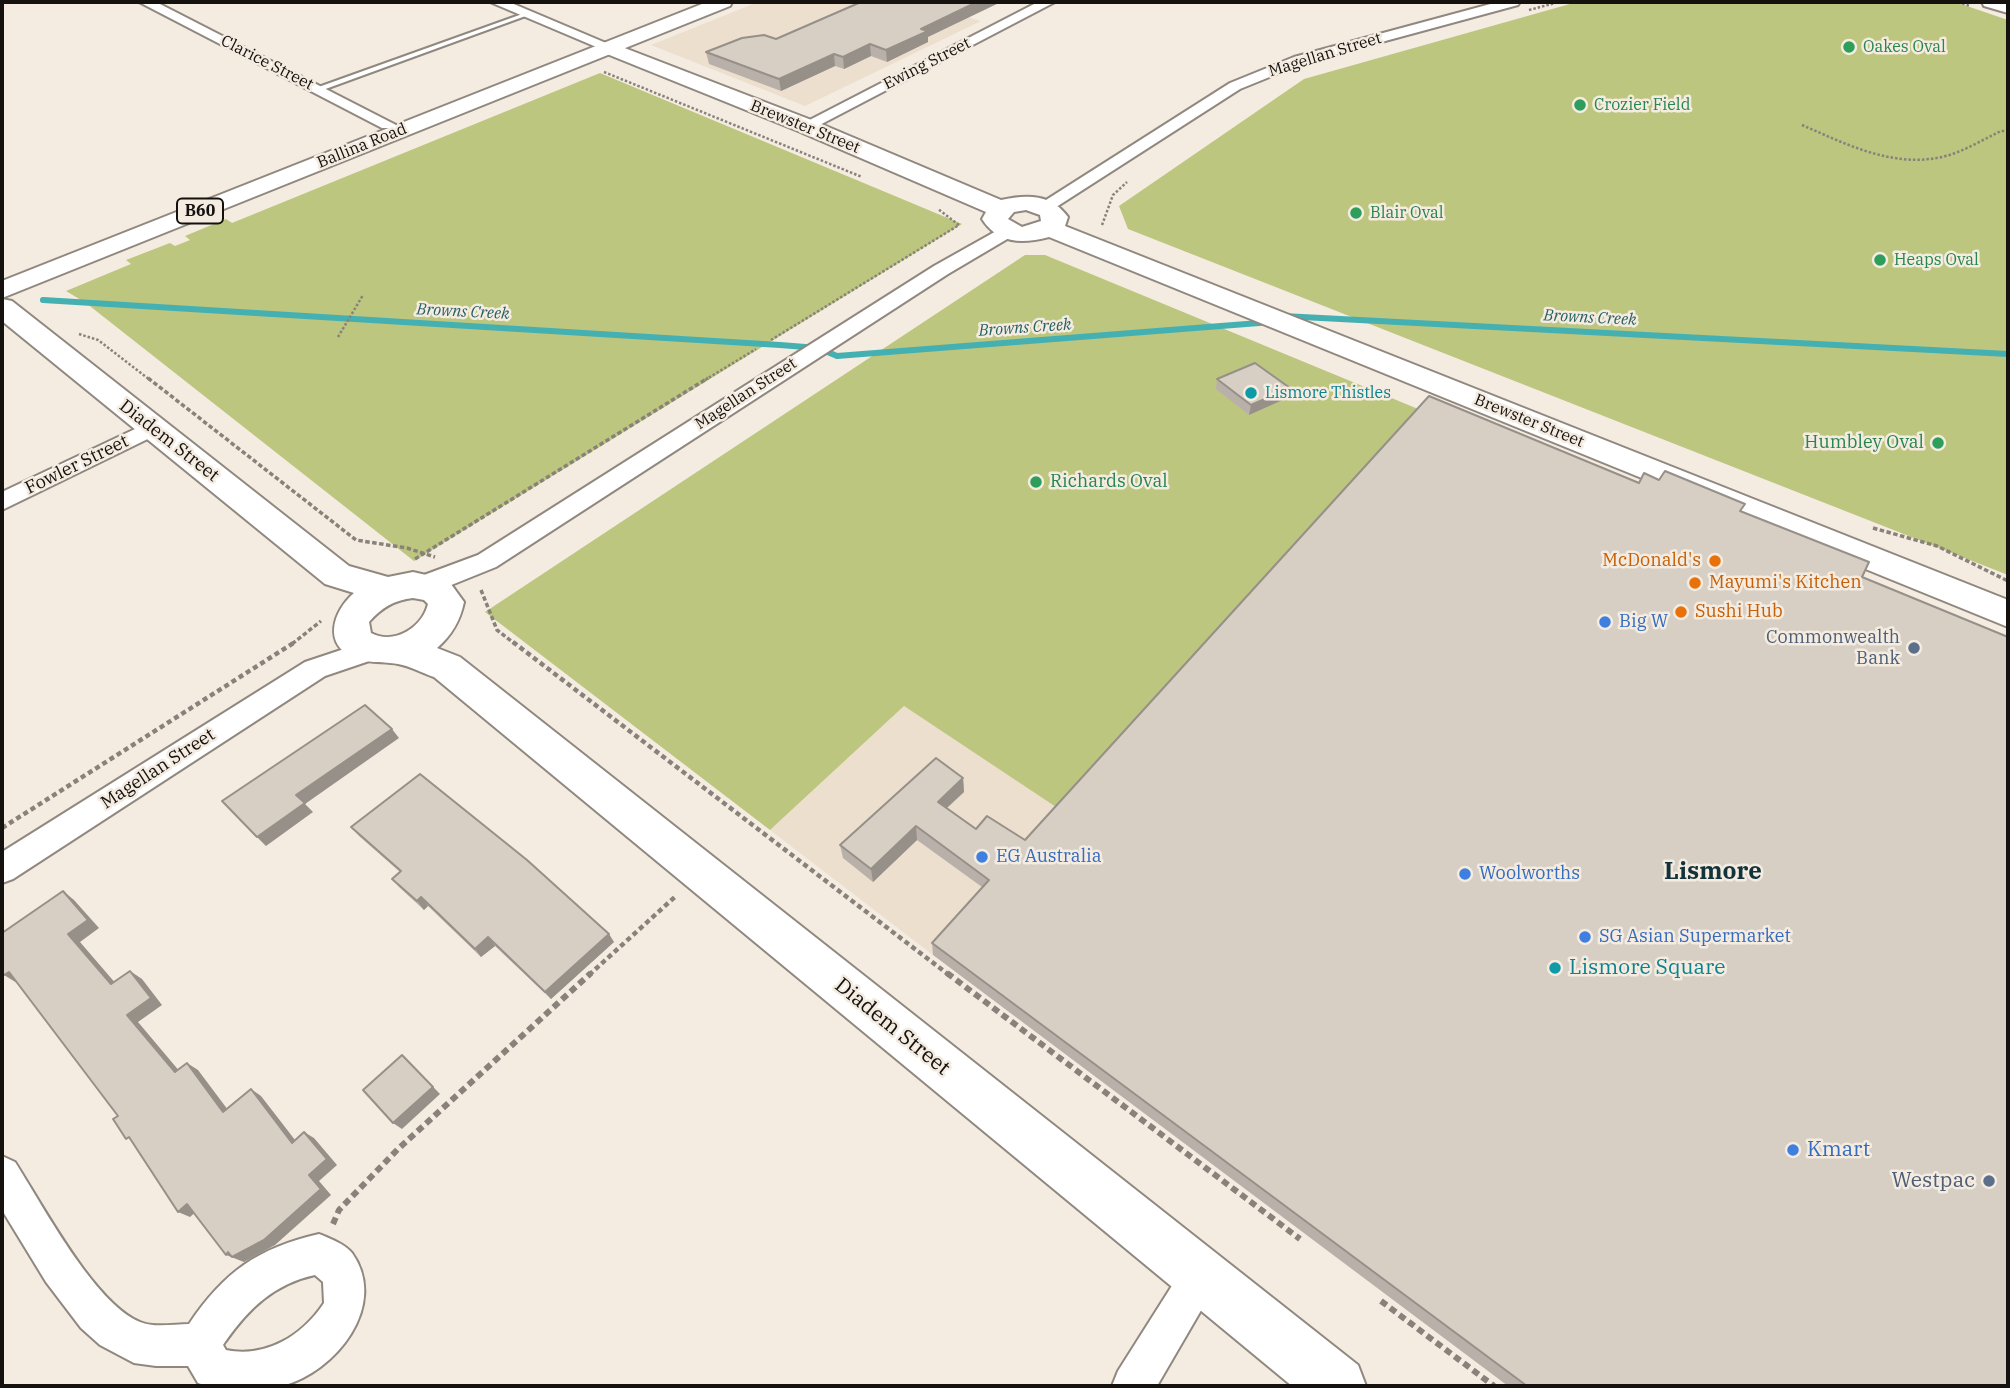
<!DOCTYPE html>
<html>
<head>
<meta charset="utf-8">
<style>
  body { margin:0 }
  #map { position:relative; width:2010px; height:1388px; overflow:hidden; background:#f4ebe1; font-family:"IBM Plex Serif",serif }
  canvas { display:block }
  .frame { position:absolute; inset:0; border:4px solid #14110e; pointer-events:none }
</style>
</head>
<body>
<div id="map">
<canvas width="2010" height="1388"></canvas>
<div class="frame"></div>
</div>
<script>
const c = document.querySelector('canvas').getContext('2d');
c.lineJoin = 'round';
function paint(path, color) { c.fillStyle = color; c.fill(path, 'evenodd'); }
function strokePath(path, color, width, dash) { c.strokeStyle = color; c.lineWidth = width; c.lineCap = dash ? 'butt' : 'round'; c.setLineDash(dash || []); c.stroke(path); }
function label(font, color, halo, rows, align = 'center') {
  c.font = font + ' "IBM Plex Serif",serif'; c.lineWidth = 5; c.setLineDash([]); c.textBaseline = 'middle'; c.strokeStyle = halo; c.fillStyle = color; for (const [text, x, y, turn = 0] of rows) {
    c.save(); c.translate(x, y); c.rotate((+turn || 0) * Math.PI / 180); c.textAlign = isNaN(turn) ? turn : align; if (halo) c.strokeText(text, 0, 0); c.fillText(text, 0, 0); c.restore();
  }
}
paint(new Path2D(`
  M758 2H917L981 21 805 106 651 45Z
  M904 706 1062 811 933 955 770 830Z`), '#ecdfce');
paint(new Path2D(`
  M1577 2H1955L2008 20V575L1128 229 1119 206 1304 79Z
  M600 73 962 224 414 561 86 303 66 291 131 264 126 260 170 243 175 246 190 240 185 236 226 219 232 223Z
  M1025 255H1045L1423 411 1062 811 904 706 770 830 485 612Z`), '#bdc67e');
strokePath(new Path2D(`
  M43 300 780 345 818 348 837 356 1272 322
  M1283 316 2008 354`), '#45b0b2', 6);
const lane = new Path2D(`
  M525 13 531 14 320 91 313 89Z`);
const street = new Path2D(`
  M139 2H156L396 125 394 128H382Z
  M490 2H509L606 43 599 47 594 46Z
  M1038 2H1055L812 129H800L798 126Z
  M1498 2H1520L1518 5 1304 63 1240 89 1050 211H1038L1035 207 1230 83 1294 57Z
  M1007 225 1014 227 1016 231 1014 235 948 274 496 567 434 592 425 594 416 592 412 585 416 578 478 555 934 266Z
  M152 421 160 423 163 428 160 433 2 510V492Z
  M371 640 381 643 385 650 381 657 325 676 13 879 2 883V852L305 662Z
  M2 1156 15 1162C42 1204 94 1303 140 1322 154 1328 174 1324 189 1324 224 1272 258 1248 319 1234 329 1238 345 1244 352 1253 389 1305 336 1372 282 1386 262 1388 228 1386 207 1386L198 1383 188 1366H156L134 1363 100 1345 81 1328 46 1282 2 1210ZM315 1275 323 1282 324 1303C302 1336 266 1358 226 1350L223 1345 225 1342C249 1308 274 1284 315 1275Z
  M1201 1256 1215 1262 1221 1276 1157 1386H1112L1118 1371 1187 1262Z`);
const secondary = new Path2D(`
  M609 42 814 121 1001 200C1027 194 1052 194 1068 217L1065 226 2008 600V627L1049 237C1022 244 998 244 982 219L986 212 798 131 602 52 599 48 602 44ZM1026 210 1040 215 1041 221 1022 227 1008 219 1014 212Z
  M2 299 12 301 349 566 388 577 413 572 448 580 464 602C460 621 452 635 437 648L460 657 1358 1365 1366 1386H1292L434 677C422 673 410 666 398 664 383 661 370 664 355 658 322 645 333 611 354 593L325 584 2 321ZM413 598 424 600 428 604C422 628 394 645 371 633L369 622C381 608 394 600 413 598Z`);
const primary = new Path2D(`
  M707 2H732L730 6 2 298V281Z
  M1982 2H2008V13L1984 6Z`);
strokePath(lane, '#90887f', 4);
strokePath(street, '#90887f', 4);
strokePath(secondary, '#90887f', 4);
strokePath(primary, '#90887f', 4);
strokePath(new Path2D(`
  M1958 2 1970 6
  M1529 10 1559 2
  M604 72 862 177
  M1802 125C1846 144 1892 168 1942 157 1963 152 1982 140 2001 131H2008
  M1102 225 1113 195 1127 182
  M79 334 98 340 150 380
  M338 337 363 295
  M771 340 959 225 938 209
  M705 380 756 349`), '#88827b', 2.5, [2.5, 2]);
strokePath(new Path2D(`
  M148 378 356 540 407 548 435 557
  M1873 528 1937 546 2008 581
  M415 559 708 378
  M481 590 497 630 515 644
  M292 644 321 621`), '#88827b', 3.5, [4.5, 2.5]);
strokePath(new Path2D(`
  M513 642 949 975
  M2 828 295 642
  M589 975 677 895`), '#88827b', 4.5, [5, 3.5]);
strokePath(new Path2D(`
  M947 973 1300 1239
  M333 1224 339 1210 398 1149 591 973
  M1381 1301 1494 1386`), '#88827b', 6, [7, 4.5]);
paint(lane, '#fff');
paint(street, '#fff');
paint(secondary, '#fff');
paint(primary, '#fff');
paint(new Path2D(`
  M928 37V42L887 62 871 56 844 69 835 66 781 91 709 64 706 52 776 39Z
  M1217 379 1287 398 1249 415 1216 389Z
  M1659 480 1740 511 1862 577 2008 1386H1508L933 955 932 943 982 887 917 840 873 882 843 858 840 845 963 778 964 792 947 808 976 829 1025 840 1639 483Z
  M351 827 614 942 551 999 495 946 481 957 428 906 424 910 399 887 392 879 400 872 359 836Z`), '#b9b1a9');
paint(new Path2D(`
  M977 2H1001L928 37V42L887 62 886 50 921 29Z
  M870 44 871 56 844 69 843 57Z
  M834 54 835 66 781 91 779 79Z
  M1290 388 1287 398 1249 415 1251 405Z
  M392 729 399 738 305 804 313 812 266 846 257 837 296 795Z
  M963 778 964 792 939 815 938 802Z
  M916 826 917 840 873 882 871 869Z
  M63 891 74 900 99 928 80 942 123 992 111 984 68 934Z
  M421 897 428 906 424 910 417 901Z
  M609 934 614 942 551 999 545 992Z
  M488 937 495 946 481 957 475 949Z
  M130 971 142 979 162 1005 138 1022 186 1079 175 1072 127 1015Z
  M9 972 22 979 17 983 4 975Z
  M402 1055 440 1094 402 1129 393 1123Z
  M187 1063 198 1070 234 1118 223 1112Z
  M251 1089 261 1096 302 1149 292 1143Z
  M304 1132 314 1138 337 1165 319 1181 331 1195 275 1245 244 1262 226 1255 309 1175Z
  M187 1204 199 1209 190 1217 178 1212Z`), '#969089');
const building = new Path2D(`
  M861 2H977L921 29 928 31 886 50 870 44 843 57 834 54 779 79 706 52 742 38 764 35 776 39Z
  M1255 363 1290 388 1251 405 1217 379Z
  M1429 396 1639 483 1644 473 1659 480 1665 471 1745 504 1740 511 1869 562 1862 577 2008 637V1386H1527L932 943 989 880 916 826 871 869 840 845 936 758 963 778 938 802 976 829 987 816 1025 840Z
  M365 705 392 729 296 795 305 803 257 837 222 801Z
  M420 774 527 860 609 934 545 992 488 937 475 949 421 897 417 901 392 879 401 871 351 827Z
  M63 891 88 920 68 934 111 984 130 971 151 998 127 1015 175 1072 187 1063 223 1112 251 1089 292 1143 304 1132 327 1159 309 1175 321 1189 264 1240 232 1257 228 1252 226 1255 187 1204 178 1212 129 1137 126 1139 113 1119 118 1116 9 972 4 975 2 973V933Z
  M402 1055 433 1087 393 1123 363 1090Z`);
paint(building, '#d7cec4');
strokePath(building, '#969089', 2);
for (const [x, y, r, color] of [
  [1849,47,7,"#2e9e5b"],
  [1580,105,7,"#2e9e5b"],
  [1356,213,7,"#2e9e5b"],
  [1880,260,7,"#2e9e5b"],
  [1251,393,7,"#0f9aa8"],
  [1938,443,7,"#2e9e5b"],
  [1036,482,7,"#2e9e5b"],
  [1715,561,7,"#e8710a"],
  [1695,583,7,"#e8710a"],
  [1681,612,7,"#e8710a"],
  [1605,622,7,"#3f7fe0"],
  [1914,648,7,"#5c6f8a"],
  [982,857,7,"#3f7fe0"],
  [1465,874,7,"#3f7fe0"],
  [1585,937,7,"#3f7fe0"],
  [1555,968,7,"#0f9aa8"],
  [1793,1150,7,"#3f7fe0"],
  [1989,1181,7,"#5c6f8a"]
]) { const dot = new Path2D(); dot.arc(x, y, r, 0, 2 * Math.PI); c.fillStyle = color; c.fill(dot); strokePath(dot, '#f4ebe1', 2.5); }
label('16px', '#27864d', '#f4ebe1', [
  ["Oakes Oval",1863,47],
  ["Crozier Field",1594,105],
  ["Blair Oval",1370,213],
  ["Heaps Oval",1894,260]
], 'left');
label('16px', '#14110e', '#f4ebe1', [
  ["Magellan Street",1325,55,-17],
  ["Clarice Street",267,63,27],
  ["Ewing Street",927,64,-27],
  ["Brewster Street",805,127,22],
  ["Ballina Road",362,146,-22],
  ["Magellan Street",746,394,-33],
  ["Brewster Street",1529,421,22]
]);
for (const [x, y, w] of [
  [200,211,46]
]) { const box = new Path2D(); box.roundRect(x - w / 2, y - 12.5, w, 25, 5); c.fillStyle = '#f4ebe1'; c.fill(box); strokePath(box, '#14110e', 2); }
label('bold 16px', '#14110e', null, [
  ["B60",200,211]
]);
label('italic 16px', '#256061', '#f4ebe1', [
  ["Browns Creek",463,312,3],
  ["Browns Creek",1590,318,3],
  ["Browns Creek",1025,328,-4]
]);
label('16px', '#0d838f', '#f4ebe1', [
  ["Lismore Thistles",1265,393]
], 'left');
label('18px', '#14110e', '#f4ebe1', [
  ["Diadem Street",169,441,38],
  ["Fowler Street",77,465,-26],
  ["Magellan Street",158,769,-33]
]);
label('18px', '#27864d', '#f4ebe1', [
  ["Humbley Oval",1924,443],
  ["Richards Oval",1050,482,"left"]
], 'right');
label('18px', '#c56008', '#f4ebe1', [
  ["McDonald's",1701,561,"right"],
  ["Mayumi's Kitchen",1709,583],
  ["Sushi Hub",1695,612]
], 'left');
label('18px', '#366cbe', '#f4ebe1', [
  ["Big W",1619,622],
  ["EG Australia",996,857],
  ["Woolworths",1479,874],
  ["SG Asian Supermarket",1599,937]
], 'left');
label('18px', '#4e5e75', '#f4ebe1', [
  ["Commonwealth",1900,638],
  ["Bank",1900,659]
], 'right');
label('21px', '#0d838f', '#f4ebe1', [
  ["Lismore Square",1569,968]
], 'left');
label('21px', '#14110e', '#f4ebe1', [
  ["Diadem Street",892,1027,39]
]);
label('21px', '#366cbe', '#f4ebe1', [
  ["Kmart",1807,1150]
], 'left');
label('21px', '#4e5e75', '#f4ebe1', [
  ["Westpac",1975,1181]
], 'right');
label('bold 24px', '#13333b', '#f4ebe1', [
  ["Lismore",1713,872]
]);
</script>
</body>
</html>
